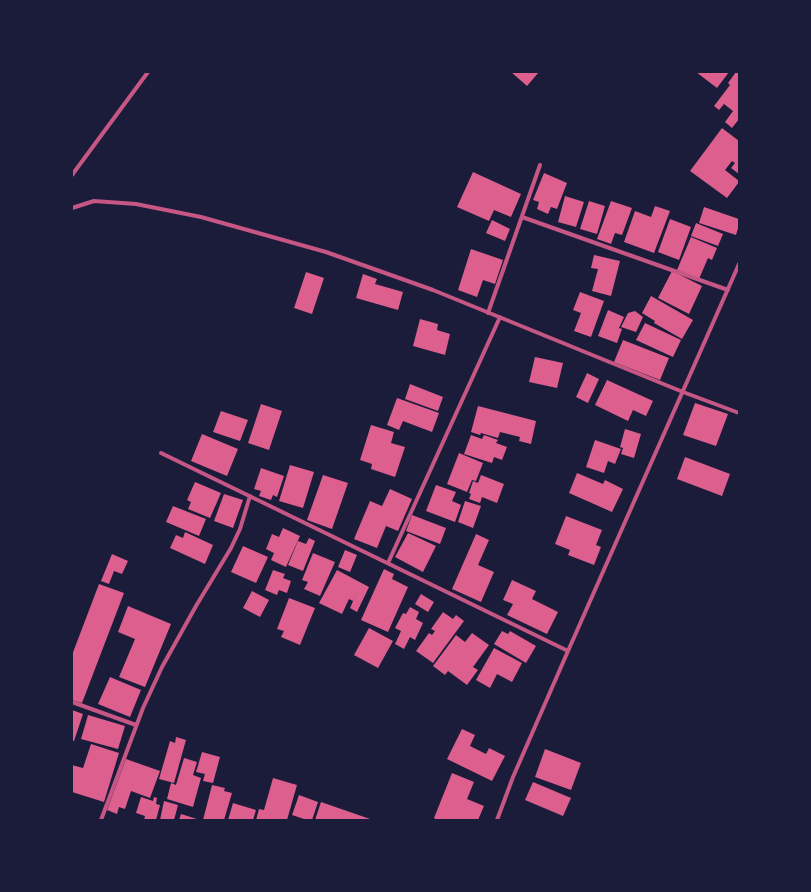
<!DOCTYPE html>
<html>
<head>
<meta charset="utf-8">
<style>
  body { margin:0 }
  #map { position:relative; width:811px; height:892px; overflow:hidden; background:#1b1b3a; font-family:"Noto Sans",sans-serif }
  canvas { display:block }
  .frame { position:absolute; inset:0; border:73px solid #1b1b3a; pointer-events:none }
</style>
</head>
<body>
<div id="map">
<canvas width="811" height="892"></canvas>
<div class="frame"></div>
</div>
<script>
const c = document.querySelector('canvas').getContext('2d');
c.lineJoin = 'round';
function paint(path, color) { c.fillStyle = color; c.fill(path, 'evenodd'); }
function strokePath(path, color, width, dash) { c.strokeStyle = color; c.lineWidth = width; c.lineCap = dash ? 'butt' : 'round'; c.setLineDash(dash || []); c.stroke(path); }
paint(new Path2D(`
  M511 72H539L527 86Z
  M696 72H729L717 88Z
  M736 72H739V119L732 128 725 122 733 111 724 104 719 110 714 106 730 85 728 83Z
  M722 128 739 141V174L731 168 735 163 732 161 725 170 739 181V182L727 198 690 171Z
  M473 172 521 194 511 217 494 210 489 221 457 207Z
  M544 173 567 183 557 209 551 207 548 214 537 209 539 202 533 200Z
  M565 196 584 202 576 227 558 222Z
  M589 201 605 206 597 234 580 229Z
  M611 201 632 208 622 235 615 233 611 244 597 239Z
  M655 206 670 211 654 253 624 242 635 211 651 217Z
  M704 207 739 219V225L736 235 699 223Z
  M670 219 691 227 679 260 658 252Z
  M492 220 510 229 505 241 486 233Z
  M696 223 723 234 718 246 691 236Z
  M691 237 717 248 712 260 708 258 699 279 677 270Z
  M471 249 503 260 495 284 483 280 477 297 458 290Z
  M594 255 620 261 611 296 592 291 598 269 591 268Z
  M672 271 702 286 689 314 658 298Z
  M306 272 324 278 312 314 294 308Z
  M363 274 377 279 375 284 403 292 398 310 356 298Z
  M580 292 604 301 591 337 574 331 581 313 573 310Z
  M651 296 693 320 682 339 654 323 655 321 642 313Z
  M608 310 624 317 619 328 622 329 617 343 598 336Z
  M635 311 643 317 636 332 621 327 628 313Z
  M420 319 438 324 437 330 450 334 445 355 413 346Z
  M645 323 681 340 673 357 636 340Z
  M623 340 669 358 660 380 614 362Z
  M535 357 563 363 557 388 529 382Z
  M587 373 599 379 588 403 576 397Z
  M607 380 653 401 646 416 633 410 628 421 595 405Z
  M410 384 443 397 438 411 405 399Z
  M397 398 439 413 432 432 403 421 399 430 387 425Z
  M695 403 728 414 716 446 683 435Z
  M261 404 282 411 269 450 248 443Z
  M478 406 536 421 531 444 519 441 520 437 500 432 498 438 481 433 480 435 471 432Z
  M221 411 248 420 240 441 213 432Z
  M371 425 394 432 391 443 405 447 395 477 371 469 372 464 360 460Z
  M625 429 641 434 634 458 621 454 623 448 620 447Z
  M202 434 238 449 227 476 191 461Z
  M471 435 482 439 484 435 498 440 496 443 507 447 502 460 494 457 492 463 464 454Z
  M595 440 621 449 615 464 608 461 604 473 586 467Z
  M459 453 483 463 476 481 472 480 467 492 447 484Z
  M685 457 730 474 722 496 677 479Z
  M290 465 314 472 303 508 279 501Z
  M261 468 284 476 277 497 273 495 271 500 259 496 261 491 254 489Z
  M577 473 603 484 605 480 623 489 612 512 569 493Z
  M323 475 348 483 332 529 307 520Z
  M481 475 504 484 497 503 482 497 480 503 469 499 471 494 469 493 473 481 478 483Z
  M195 482 221 493 210 518 188 509 191 502 187 500Z
  M436 485 456 492 452 501 461 505 455 522 426 511Z
  M390 489 412 499 398 531 386 526 377 548 354 539 370 501 382 506Z
  M224 494 243 500 233 528 214 521Z
  M465 501 481 506 473 528 458 522Z
  M173 506 206 519 199 536 166 522Z
  M412 515 446 528 440 544 406 531Z
  M566 516 602 530 596 545 601 547 594 565 568 555 570 550 555 544Z
  M283 528 300 536 286 567 271 560 274 553 266 549 272 534 279 537Z
  M185 532 213 545 205 564 170 548 176 535 183 538Z
  M408 533 436 546 423 572 395 557Z
  M476 534 489 540 478 565 494 572 481 602 452 589Z
  M309 538 315 541 303 571 288 565 298 541 306 544Z
  M243 546 268 557 256 583 231 572Z
  M345 550 357 555 350 572 338 567Z
  M313 553 335 562 320 596 304 589 308 582 302 580Z
  M112 554 128 561 122 574 114 571 109 584 101 581Z
  M384 569 394 574 392 579 408 587 388 632 361 620Z
  M273 570 285 574 283 578 291 581 287 593 279 590 277 595 265 590Z
  M337 570 369 587 357 612 350 608 358 590 353 601 349 599 342 614 319 603Z
  M512 580 536 591 532 599 558 612 547 634 507 615 513 604 503 600Z
  M99 584 124 593 82 703 72 700V655Z
  M252 591 269 600 260 617 243 608Z
  M421 594 434 602 428 612 415 604Z
  M289 598 315 608 300 645 281 637 284 631 277 629Z
  M128 606 171 624 145 687 119 677 135 639 118 632Z
  M410 607 419 612 416 619 423 623 415 640 410 637 404 649 395 644 401 631 395 628 403 613 406 614Z
  M443 612 453 619 456 615 464 621 433 663 416 651 429 633 432 635 435 631 431 629Z
  M369 628 393 641 378 668 354 655Z
  M502 631 508 634 510 631 536 646 526 663 494 644Z
  M472 633 489 645 473 667 478 670 467 685 448 671 445 675 433 666 456 635 465 642Z
  M494 648 522 663 512 682 497 674 490 688 476 680Z
  M110 677 141 690 130 717 98 704Z
  M72 710 83 714 74 741H72Z
  M88 715 125 726 118 749 81 739Z
  M462 729 475 735 470 746 486 754 489 748 505 756 492 781 447 759Z
  M176 737 186 740 174 783 159 779 170 741 175 743Z
  M91 744 119 753 104 802 72 792V765L83 768Z
  M545 749 581 763 571 790 535 777Z
  M202 752 220 757 213 783 203 781 205 774 196 772Z
  M184 758 197 762 193 775 201 778 193 807 167 799 171 783 176 785Z
  M126 759 160 771 150 798 131 791 125 809 119 807 117 814 107 810Z
  M452 773 474 782 467 799 484 806 478 820H437L434 818Z
  M273 778 297 785 287 820H256L259 809 264 810Z
  M533 782 571 798 563 816 525 800Z
  M212 785 225 788 224 791 232 793 224 820H203Z
  M299 795 318 802 312 820H307L292 815Z
  M141 797 153 801 154 797 157 798 156 804 160 805 156 820H144L145 816 136 813Z
  M164 801 178 805 174 820H160Z
  M321 802 373 820H315Z
  M233 803 256 810 253 820H228Z
  M181 814 200 820H179Z`), '#dd5f8e');
strokePath(new Path2D(`
  M72 175 148 72
  M72 208 94 201 136 204 201 217 326 252 433 290 683 392 739 413
  M522 217 728 290
  M488 313 540 165
  M161 453 568 651
  M388 563 500 317
  M72 702 136 725
  M101 820 143 708 162 667 196 606 231 548 240 529 250 496
  M497 820 513 777 568 651 739 264`), '#c65784', 4);
</script>
</body>
</html>
